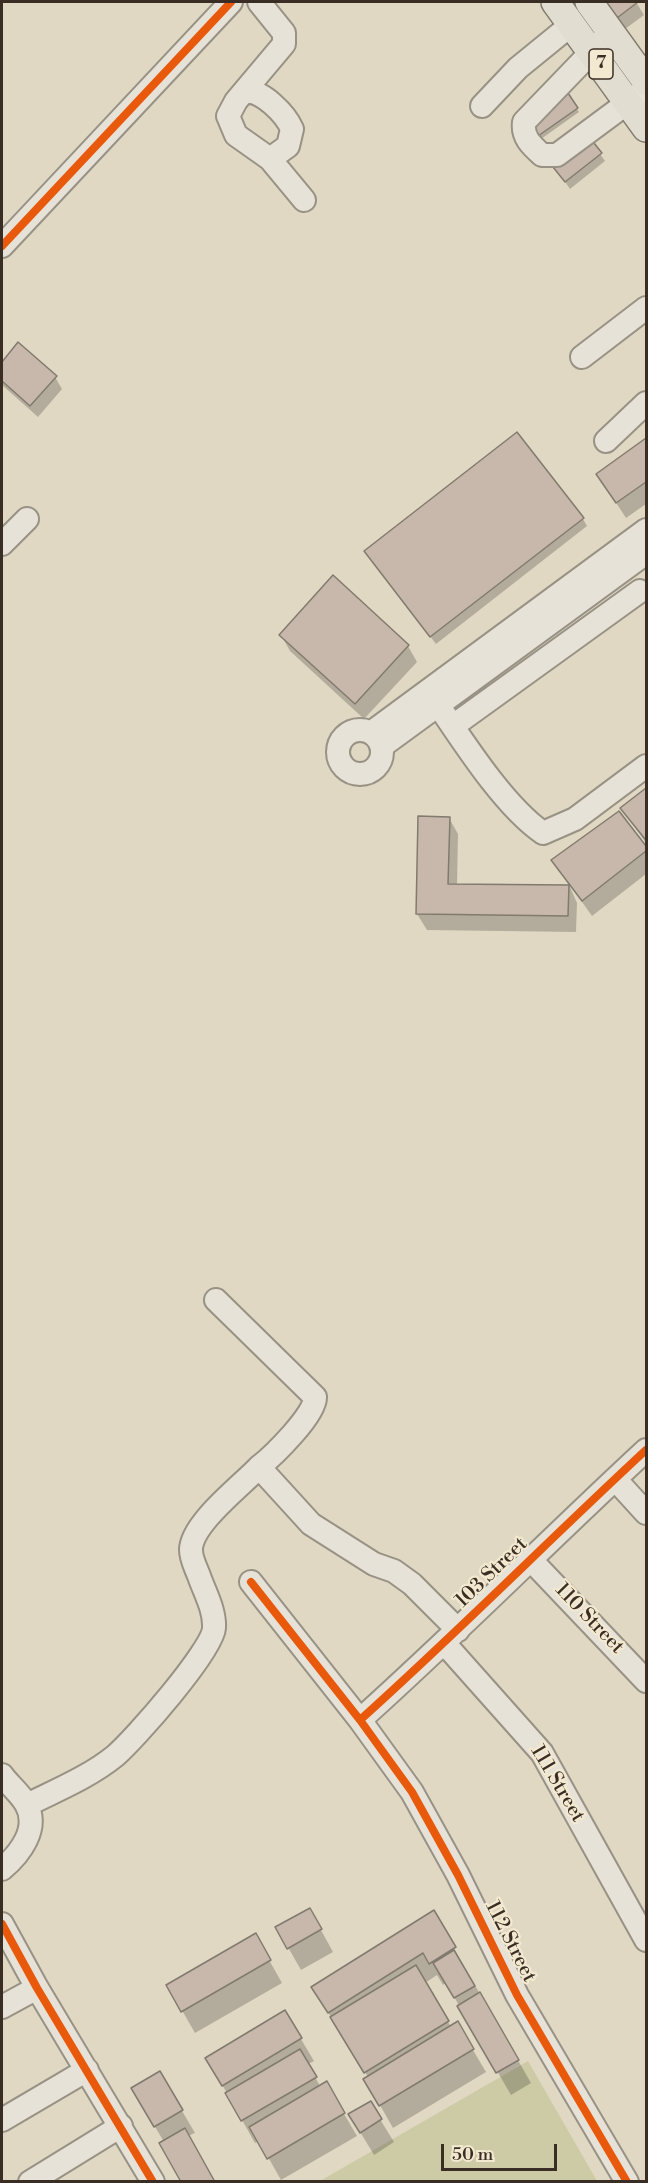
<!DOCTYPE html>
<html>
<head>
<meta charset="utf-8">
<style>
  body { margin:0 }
  #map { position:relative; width:648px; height:2183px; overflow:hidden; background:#e0d8c3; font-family:"Libre Bodoni",serif }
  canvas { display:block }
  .frame { position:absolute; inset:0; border:3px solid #3a2e24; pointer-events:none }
  .scale { position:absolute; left:441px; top:2144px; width:116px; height:27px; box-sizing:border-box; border:3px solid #3a2e24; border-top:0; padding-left:8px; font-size:18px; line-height:21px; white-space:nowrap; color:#3a2e24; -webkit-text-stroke:4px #f3e9d0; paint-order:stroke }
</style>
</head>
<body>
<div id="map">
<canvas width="648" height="2183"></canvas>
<div class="frame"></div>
<div class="scale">50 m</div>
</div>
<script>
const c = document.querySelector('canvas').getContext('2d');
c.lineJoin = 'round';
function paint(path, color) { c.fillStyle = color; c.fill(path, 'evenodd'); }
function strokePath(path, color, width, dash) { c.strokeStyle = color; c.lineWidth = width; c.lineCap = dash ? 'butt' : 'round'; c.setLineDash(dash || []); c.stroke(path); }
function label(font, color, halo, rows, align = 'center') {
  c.font = font + ' "Libre Bodoni",serif'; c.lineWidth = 4.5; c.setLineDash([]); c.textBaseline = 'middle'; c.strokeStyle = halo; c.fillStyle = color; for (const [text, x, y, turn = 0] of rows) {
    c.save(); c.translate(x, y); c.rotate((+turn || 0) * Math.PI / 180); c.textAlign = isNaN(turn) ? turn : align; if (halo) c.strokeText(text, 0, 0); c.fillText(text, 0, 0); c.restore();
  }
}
paint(new Path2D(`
  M528 2061 597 2181H320Z`), '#cccba5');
paint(new Path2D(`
  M599 2H636L644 15 621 32Z
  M568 95 579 112 541 139 530 123Z
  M600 154 605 161 570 189 555 167Z
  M19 345 55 377 62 389 38 417 2 385V364Z
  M646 440V504L626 518 598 475Z
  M583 519 587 526 436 644 366 552Z
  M281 635 408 646 417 662 364 719 290 651Z
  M646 790V843L622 809Z
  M619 813 646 848V874L592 916 553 861Z
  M449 818 458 834 457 885 570 887 577 903 576 932 427 930 417 914Z
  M310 1910 333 1952 301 1970 277 1928Z
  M433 1912 531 2083 511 2095 446 1983 443 1985 437 1975 425 1983 451 2027 457 2023 486 2072 393 2128 365 2079 368 2077 326 2009Z
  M255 1935 282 1983 195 2033 168 1986Z
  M285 2012 314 2061 308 2064 320 2086 326 2083 357 2136 281 2180 259 2141 255 2143 207 2058Z
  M160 2073 195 2133 188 2136 164 2142 133 2089Z
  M370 2103 394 2142 374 2155 350 2115Z`), '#0003');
const building = new Path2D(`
  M599 2H638L613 21Z
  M568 93 578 108 538 136 528 122Z
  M590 138 602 153 565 182 553 167Z
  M18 342 57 376 30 406 2 381V362Z
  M517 432 584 518 430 637 364 551Z
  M646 438V482L616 503 596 474Z
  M333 575 409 645 355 704 279 635Z
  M646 788V838L645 839 620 808Z
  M619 811 646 846V851L582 901 551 860Z
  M418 816 450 817 448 884 569 885 568 916 416 914Z
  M310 1908 322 1929 287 1949 275 1927Z
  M434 1910 456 1947 429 1964 423 1953 328 2013 311 1987Z
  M256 1933 271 1960 181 2012 166 1985Z
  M454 1950 475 1986 454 1998 433 1963Z
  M416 1965 449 2021 364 2073 330 2017Z
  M480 1992 519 2060 496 2073 457 2006Z
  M285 2010 302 2038 222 2086 205 2058Z
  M458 2021 474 2049 379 2106 363 2079Z
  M300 2049 317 2077 241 2121 225 2093Z
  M160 2071 183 2110 154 2127 131 2088Z
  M327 2081 345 2113 267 2159 249 2127Z
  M371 2101 382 2119 360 2133 348 2114Z
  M185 2128 215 2182H181L159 2143Z`);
paint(building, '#c8b7ab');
strokePath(building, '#817b6f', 1.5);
const minor = new Path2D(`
  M259 2 284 33V44L236 101 228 116 236 135 270 159 304 200
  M603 40 524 122C522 137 531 145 542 155H557L646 89
  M245 92C262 89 286 115 292 129L288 146 270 159
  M482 106 518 68 572 24
  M2 246 231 2
  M582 357 646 308
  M606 441 646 403
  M2 544 27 519
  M430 693C459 735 502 805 543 833L575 819 646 766
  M453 726 640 591
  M338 752a22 22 0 1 1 44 0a22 22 0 1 1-44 0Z
  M372 732 646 530
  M382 746 646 553
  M216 1300 315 1397C316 1414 273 1456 259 1467L311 1524 374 1564 394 1571 412 1584 458 1630
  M615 1479 646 1513
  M530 1559 646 1681
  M251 1582 360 1720 412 1792 458 1875 517 1995 627 2182
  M445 1644 542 1753 646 1940
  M360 1720C458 1632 550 1539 646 1450
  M2 1775C9 1785 20 1793 26 1804 40 1828 20 1854 2 1869
  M27 1805C57 1790 89 1777 115 1756 134 1740 213 1650 214 1628 215 1610 205 1593 199 1576 196 1568 191 1559 191 1550 191 1524 241 1486 259 1467
  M2 1924 37 1988 153 2182
  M2 2007 37 1988
  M2 2120 87 2070
  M30 2182 121 2126`);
const major = new Path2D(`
  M555 2 646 128
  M589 2 646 81`);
strokePath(minor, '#989285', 26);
strokePath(major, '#817b6f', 30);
strokePath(minor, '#e7e2d7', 22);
strokePath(major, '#e2ddd1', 27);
strokePath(new Path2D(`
  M2 246 231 2
  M251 1582 360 1720 412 1792 458 1875 517 1995 627 2182
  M360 1720C458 1632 550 1539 646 1450
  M2 1924 37 1988 153 2182`), '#e8590c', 8);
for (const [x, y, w] of [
  [601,64,24]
]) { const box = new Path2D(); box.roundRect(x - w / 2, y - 15, w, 30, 4.5); c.fillStyle = '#f3e9d0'; c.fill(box); strokePath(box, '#3a2e24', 1.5); }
label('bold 18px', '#3a2e24', null, [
  ["7",601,64]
]);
label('20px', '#3a2e24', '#f3e9d0', [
  ["103 Street",492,1573,-44],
  ["110 Street",589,1619,46],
  ["111 Street",557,1784,59],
  ["112 Street",510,1942,63]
]);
</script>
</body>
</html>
